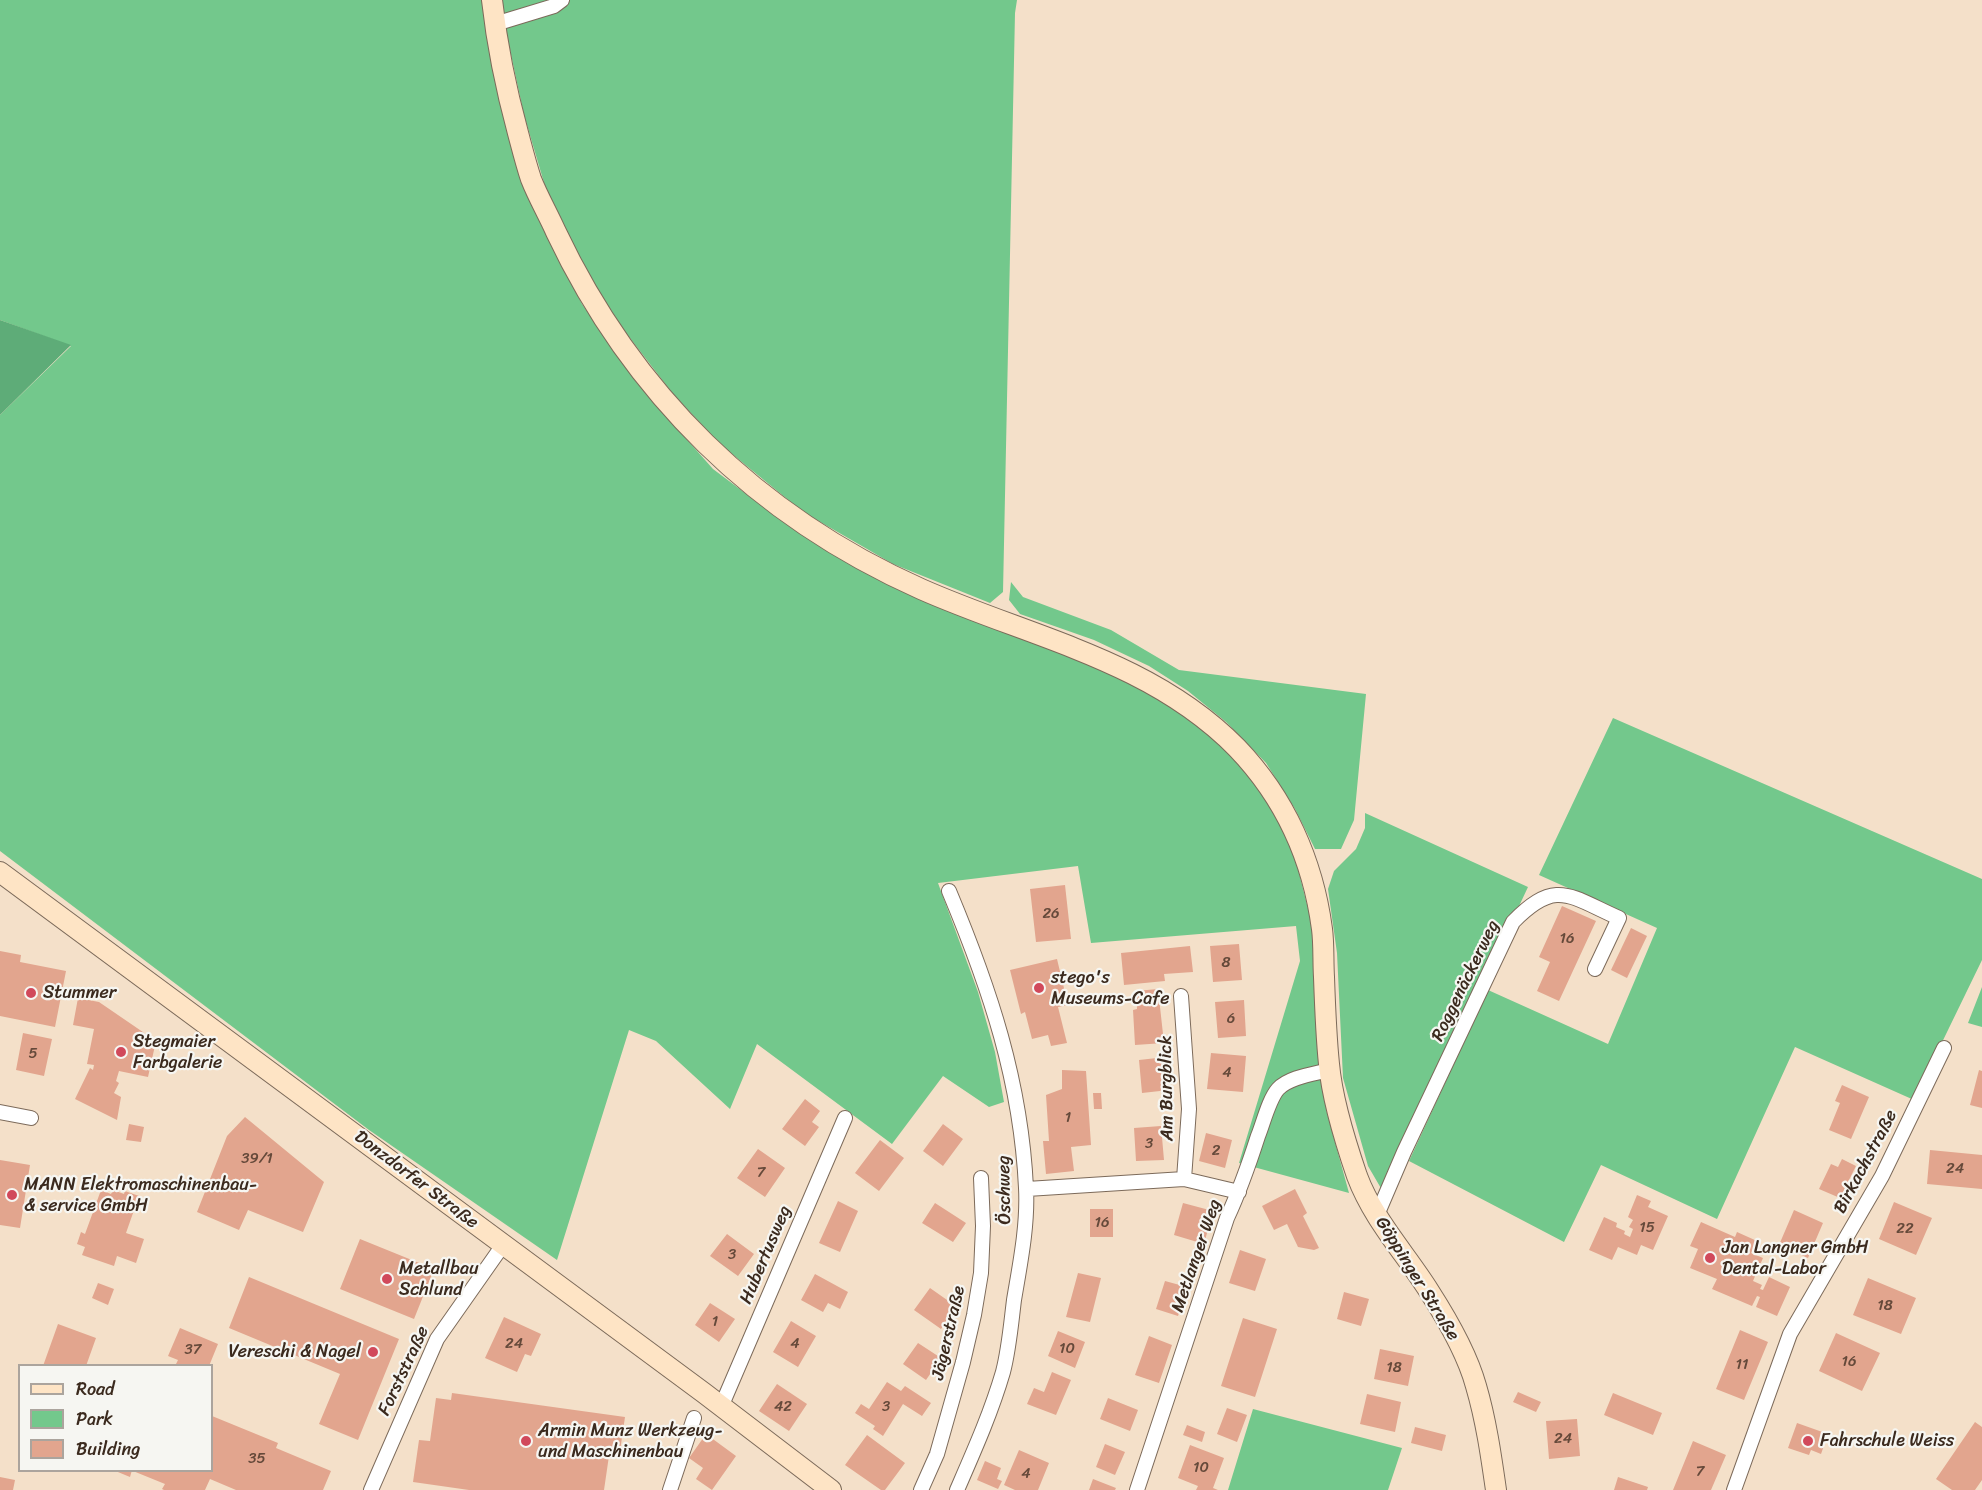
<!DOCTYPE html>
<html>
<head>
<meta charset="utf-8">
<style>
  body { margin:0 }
  #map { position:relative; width:1982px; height:1490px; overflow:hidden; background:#f4e0c9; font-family:Sriracha,sans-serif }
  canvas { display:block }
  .legend { position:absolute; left:18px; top:1364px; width:195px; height:108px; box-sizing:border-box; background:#f6f6f2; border:2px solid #aba49d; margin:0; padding:8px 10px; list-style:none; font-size:18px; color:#3b2a1e }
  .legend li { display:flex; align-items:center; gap:12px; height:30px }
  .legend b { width:30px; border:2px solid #aba49d }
</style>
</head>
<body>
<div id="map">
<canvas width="1982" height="1490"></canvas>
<ul class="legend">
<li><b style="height:8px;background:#fee4c5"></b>Road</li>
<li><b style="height:16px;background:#73c88c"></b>Park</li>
<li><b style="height:16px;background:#e2a58e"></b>Building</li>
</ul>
</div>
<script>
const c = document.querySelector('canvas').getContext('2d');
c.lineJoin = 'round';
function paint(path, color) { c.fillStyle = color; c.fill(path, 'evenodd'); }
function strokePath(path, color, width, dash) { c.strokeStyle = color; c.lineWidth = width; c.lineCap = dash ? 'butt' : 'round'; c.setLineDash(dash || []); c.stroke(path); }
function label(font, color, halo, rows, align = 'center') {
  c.font = font + ' Sriracha,sans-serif'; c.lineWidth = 4.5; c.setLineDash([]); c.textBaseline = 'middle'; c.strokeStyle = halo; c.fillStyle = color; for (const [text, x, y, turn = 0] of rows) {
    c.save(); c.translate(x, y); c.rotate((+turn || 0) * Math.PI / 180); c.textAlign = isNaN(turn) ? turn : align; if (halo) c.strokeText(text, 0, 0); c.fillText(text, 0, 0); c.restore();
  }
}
paint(new Path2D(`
  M0 0H482L493 66 555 250 582 304 637 383 713 469 789 526 847 561 1132 681 1211 733 1267 797 1285 830 1298 869 1312 924 1320 1077 1327 1113 1349 1193 1239 1163 1300 961 1296 926 1091 943 1078 866 938 883 978 992 995 1052 1004 1102 989 1107 943 1076 892 1144 757 1044 730 1109 656 1041 629 1030 557 1260 369 1130 0 851V415L71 346 0 320Z
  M501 0H1017L1015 13 1003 592 990 603 893 564 803 512 721 445 673 394 626 333 582 266 545 186 524 115 505 27Z
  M1011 582 1023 597 1111 630 1179 670 1366 694 1354 820 1341 849H1315L1295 809 1266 763 1226 722 1188 691 1149 666 1094 640 1020 614 1009 600Z
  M1613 718 1982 879V960L1914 1100 1795 1047 1717 1219 1601 1165 1564 1242 1409 1161 1488 990 1608 1044 1657 928 1539 875Z
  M1365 813 1528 887 1391 1178 1382 1190 1368 1166 1343 1078 1337 953 1328 889 1334 871 1356 849 1365 828Z
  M1982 987V1027L1968 1023Z
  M1253 1409 1402 1448 1388 1490H1228Z`), '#73c88c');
paint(new Path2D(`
  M0 320 71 345 0 415Z`), '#5eac78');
paint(new Path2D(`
  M1065 885 1071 939 1036 942 1030 889Z
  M1562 906 1596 921 1559 1001 1537 991 1550 962 1539 957Z
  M1631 928 1647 936 1627 978 1611 970Z
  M1239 944 1242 980 1213 982 1210 946Z
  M1190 946 1193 972 1164 974 1165 981 1124 985 1121 953Z
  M0 951 21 955 20 962 66 971 55 1027 0 1016Z
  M1057 959 1068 1005 1058 1007 1067 1043 1051 1046 1048 1035 1032 1039 1025 1012 1021 1014 1010 970Z
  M1158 989 1164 1043 1135 1045 1133 1010 1137 1009 1136 991Z
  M78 998 99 1002 156 1041 148 1077 119 1071 116 1081 119 1083 114 1093 121 1097 117 1120 75 1099 90 1068 93 1070 94 1065 87 1064 94 1029 73 1025Z
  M1244 1000 1246 1036 1218 1038 1215 1002Z
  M23 1033 52 1039 44 1076 16 1070Z
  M1211 1053 1246 1056 1243 1092 1207 1089Z
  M1166 1057 1169 1090 1142 1093 1139 1060Z
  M1062 1070 1086 1071 1091 1145 1071 1147 1074 1171 1046 1174 1043 1141H1049L1046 1095 1062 1089Z
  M1979 1070 1982 1071V1108L1970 1105Z
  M1842 1085 1869 1097 1851 1139 1829 1130 1840 1103 1835 1101Z
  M1093 1093H1101L1102 1109H1094Z
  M805 1099 820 1111 812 1122 819 1127 805 1146 782 1129Z
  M245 1117 324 1182 303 1232 248 1210 239 1230 197 1212 227 1136Z
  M129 1124 144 1127 141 1142 126 1140Z
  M943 1124 963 1139 943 1166 923 1151Z
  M1161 1126 1164 1160 1136 1161 1134 1128Z
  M1206 1133 1232 1140 1225 1168 1199 1161Z
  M880 1140 904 1158 879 1191 855 1173Z
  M758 1149 785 1168 765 1197 737 1178Z
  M1930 1150 1982 1155V1189L1927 1184Z
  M1842 1159 1856 1166 1840 1198 1819 1189 1831 1164 1838 1167Z
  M0 1160 30 1165 20 1228 0 1225Z
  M1295 1189 1307 1213 1303 1216 1319 1248 1314 1250 1298 1247 1287 1224 1274 1230 1262 1206Z
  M101 1190 111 1194 113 1190 124 1194 125 1191 139 1196 126 1233 144 1239 136 1263 117 1256 114 1266 82 1255 85 1247 77 1244 81 1232 85 1234Z
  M1637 1195 1651 1201 1648 1207 1668 1216 1653 1250 1641 1245 1637 1255 1618 1247 1612 1260 1589 1250 1604 1217 1617 1223 1616 1227 1625 1231 1624 1234 1630 1237 1633 1229 1629 1227 1633 1220 1628 1217Z
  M838 1201 858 1211 840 1252 819 1243Z
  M1894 1202 1932 1218 1916 1255 1879 1239Z
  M935 1203 966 1223 953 1242 922 1223Z
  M1183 1203 1213 1211 1204 1244 1174 1235Z
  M1090 1209H1113V1237H1090Z
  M1794 1210 1823 1223 1808 1258 1779 1245Z
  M1701 1222 1735 1237 1737 1232 1757 1241 1751 1253 1763 1258 1753 1281 1762 1285 1760 1289 1763 1290 1769 1277 1790 1287 1777 1316 1756 1307 1760 1297 1757 1296 1752 1306 1712 1289 1717 1279 1690 1268 1698 1249 1690 1246Z
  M727 1234 754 1254 738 1276 710 1256Z
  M360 1239 434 1269 414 1319 340 1289Z
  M1240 1250 1266 1259 1255 1291 1229 1283Z
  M1078 1273 1101 1278 1090 1322 1066 1317Z
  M815 1274 848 1292 840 1309 828 1303 823 1312 801 1300Z
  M249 1277 399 1339 358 1440 319 1424 340 1374 229 1328Z
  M1868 1278 1916 1298 1901 1334 1853 1315Z
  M1165 1281 1187 1287 1178 1316 1156 1309Z
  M98 1283 114 1289 108 1305 92 1298Z
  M930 1288 957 1307 941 1329 914 1310Z
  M1344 1292 1369 1299 1361 1326 1337 1319Z
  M710 1303 735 1319 719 1342 695 1325Z
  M504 1317 541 1334 531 1356 525 1354 517 1372 485 1358Z
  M1243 1318 1277 1329 1255 1397 1221 1386Z
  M791 1321 816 1336 798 1367 773 1352Z
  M58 1324 96 1338 86 1366H43Z
  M180 1328 218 1344 209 1366H175L178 1360 168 1356Z
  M1740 1330 1768 1342 1744 1400 1716 1389Z
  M1058 1331 1085 1342 1075 1368 1048 1356Z
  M1836 1333 1880 1353 1862 1391 1819 1371Z
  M1149 1336 1172 1345 1159 1383 1135 1375Z
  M918 1343 941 1358 926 1380 903 1364Z
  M1380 1349 1414 1356 1408 1386 1374 1379Z
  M1052 1372 1071 1380 1056 1415 1027 1404 1034 1388 1044 1392Z
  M887 1382 901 1391 905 1386 931 1403 922 1416 903 1404 883 1436 873 1429 875 1426 855 1413 861 1404 869 1409Z
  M777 1384 807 1404 789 1431 759 1411Z
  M1518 1392 1541 1402 1536 1412 1513 1402Z
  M452 1393 625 1417 620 1451 610 1449 604 1490H469L413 1482 419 1440 430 1441 436 1398 451 1400Z
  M1613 1393 1662 1413 1653 1435 1604 1415Z
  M1367 1394 1401 1402 1395 1432 1360 1424Z
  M1108 1398 1138 1410 1130 1431 1100 1419Z
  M1227 1408 1247 1415 1237 1442 1217 1434Z
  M212 1416 278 1443 276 1448 331 1471 323 1490H236L210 1479 205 1490H164L162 1489 165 1484 133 1471 212 1470Z
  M1577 1419 1580 1456 1549 1459 1546 1421Z
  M1975 1422 1982 1427V1480L1975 1490H1952L1936 1479Z
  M1797 1423 1828 1434 1821 1454 1811 1450 1809 1455 1788 1448Z
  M1187 1425 1205 1432 1202 1442 1183 1435Z
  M1415 1427 1446 1435 1442 1451 1411 1443Z
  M706 1434 736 1456 712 1490 696 1479 703 1468 689 1458Z
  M867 1435 905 1463 885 1490H881L845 1465Z
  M1693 1441 1726 1455 1711 1490H1673Z
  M1105 1444 1125 1452 1115 1475 1096 1467Z
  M1190 1445 1224 1458 1213 1488 1218 1490H1196L1198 1486 1178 1478Z
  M1019 1450 1049 1463 1038 1490H1015L1004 1485Z
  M985 1461 1001 1468 997 1479 1002 1481 998 1489 977 1480Z
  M113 1470H132L130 1477Z
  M0 1477 15 1480 13 1490H0Z
  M1618 1477 1648 1487 1647 1490H1614Z
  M1093 1479 1116 1488 1115 1490H1089Z`), '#e2a58e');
const minor = new Path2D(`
  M495 24 554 6 562 0
  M949 891C990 989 1021 1081 1026 1188 1028 1225 1020 1264 1014 1300 1011 1324 1009 1349 1003 1372 991 1413 974 1451 957 1490
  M1181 996 1189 1109 1184 1179
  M0 1112 31 1118
  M1027 1189 1184 1179 1239 1192
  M1377 1215 1404 1152 1513 922C1556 878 1569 896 1619 918L1595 969
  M721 1407 845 1118
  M371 1490 437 1339 503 1245
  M670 1490 694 1418
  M921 1490 937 1454 963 1362 974 1315 981 1273 983 1226 981 1178
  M1137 1490 1227 1218C1239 1192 1249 1164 1258 1136 1263 1124 1269 1099 1278 1089 1289 1077 1314 1074 1329 1070
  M1734 1490 1790 1334 1882 1176 1944 1048`);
const secondary = new Path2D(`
  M492 0C497 45 506 89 518 133 522 148 526 164 531 179 538 197 548 214 556 232 632 393 757 516 921 589 1029 637 1151 660 1237 748 1285 798 1313 861 1322 929 1324 944 1323 961 1324 977 1325 1006 1326 1035 1329 1064 1332 1098 1346 1144 1357 1176 1373 1219 1405 1253 1429 1291 1447 1319 1467 1353 1476 1386 1486 1420 1491 1455 1496 1490
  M0 872 704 1393 831 1490`);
strokePath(minor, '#7c6a5a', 16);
strokePath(secondary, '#7c6a5a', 22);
strokePath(minor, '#fff', 14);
strokePath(secondary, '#fee4c5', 20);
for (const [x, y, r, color] of [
  [1039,988,6,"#d1495b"],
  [31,993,6,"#d1495b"],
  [121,1052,6,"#d1495b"],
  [12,1195,6,"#d1495b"],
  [1710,1258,6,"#d1495b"],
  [387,1279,6,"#d1495b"],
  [373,1352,6,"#d1495b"],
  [526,1441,6,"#d1495b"],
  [1808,1441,6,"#d1495b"]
]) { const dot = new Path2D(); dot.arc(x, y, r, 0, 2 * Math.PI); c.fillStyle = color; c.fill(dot); strokePath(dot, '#f6f6f2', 2); }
label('15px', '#65493a', null, [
  ["26",1051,914],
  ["16",1567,939],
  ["8",1226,963],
  ["6",1231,1019],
  ["5",33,1054],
  ["4",1227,1073],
  ["1",1068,1118],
  ["3",1149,1144],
  ["2",1216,1151],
  ["39/1",257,1159],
  ["24",1955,1169],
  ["7",761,1173],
  ["16",1102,1223],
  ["15",1647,1228],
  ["22",1905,1229],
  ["3",732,1255],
  ["18",1885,1306],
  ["1",715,1322],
  ["24",514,1344],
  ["4",795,1344],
  ["10",1067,1349],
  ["37",193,1350],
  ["16",1849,1362],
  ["11",1742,1365],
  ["18",1394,1368],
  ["42",783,1407],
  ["3",886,1407],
  ["24",1563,1439],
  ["35",257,1459],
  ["10",1201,1468],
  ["7",1700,1472],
  ["4",1026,1474]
]);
label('18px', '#3b2a1e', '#f6f6f2', [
  ["stego's",1051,978],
  ["Museums-Cafe",1051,999],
  ["Stummer",43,993],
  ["Stegmaier",133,1042],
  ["Farbgalerie",133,1063],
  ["MANN Elektromaschinenbau-",24,1185],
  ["& service GmbH",24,1206],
  ["Jan Langner GmbH",1722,1248],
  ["Dental-Labor",1722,1269],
  ["Metallbau",399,1269],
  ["Schlund",399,1290],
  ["Vereschi & Nagel",361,1352,"right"],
  ["Armin Munz Werkzeug-",538,1431],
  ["und Maschinenbau",538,1452],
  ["Fahrschule Weiss",1820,1441]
], 'left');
label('18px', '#3b2a1e', '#f6f6f2', [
  ["Roggenäckerweg",1466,981,-64],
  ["Am Burgblick",1167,1088,-91],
  ["Birkachstraße",1866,1162,-62],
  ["Donzdorfer Straße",416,1180,37],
  ["Öschweg",1005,1190,-91],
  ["Hubertusweg",766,1255,-67],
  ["Metlanger Weg",1197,1256,-71],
  ["Göppinger Straße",1417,1279,58],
  ["Jägerstraße",949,1333,-77],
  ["Forststraße",404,1371,-65]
]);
</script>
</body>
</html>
